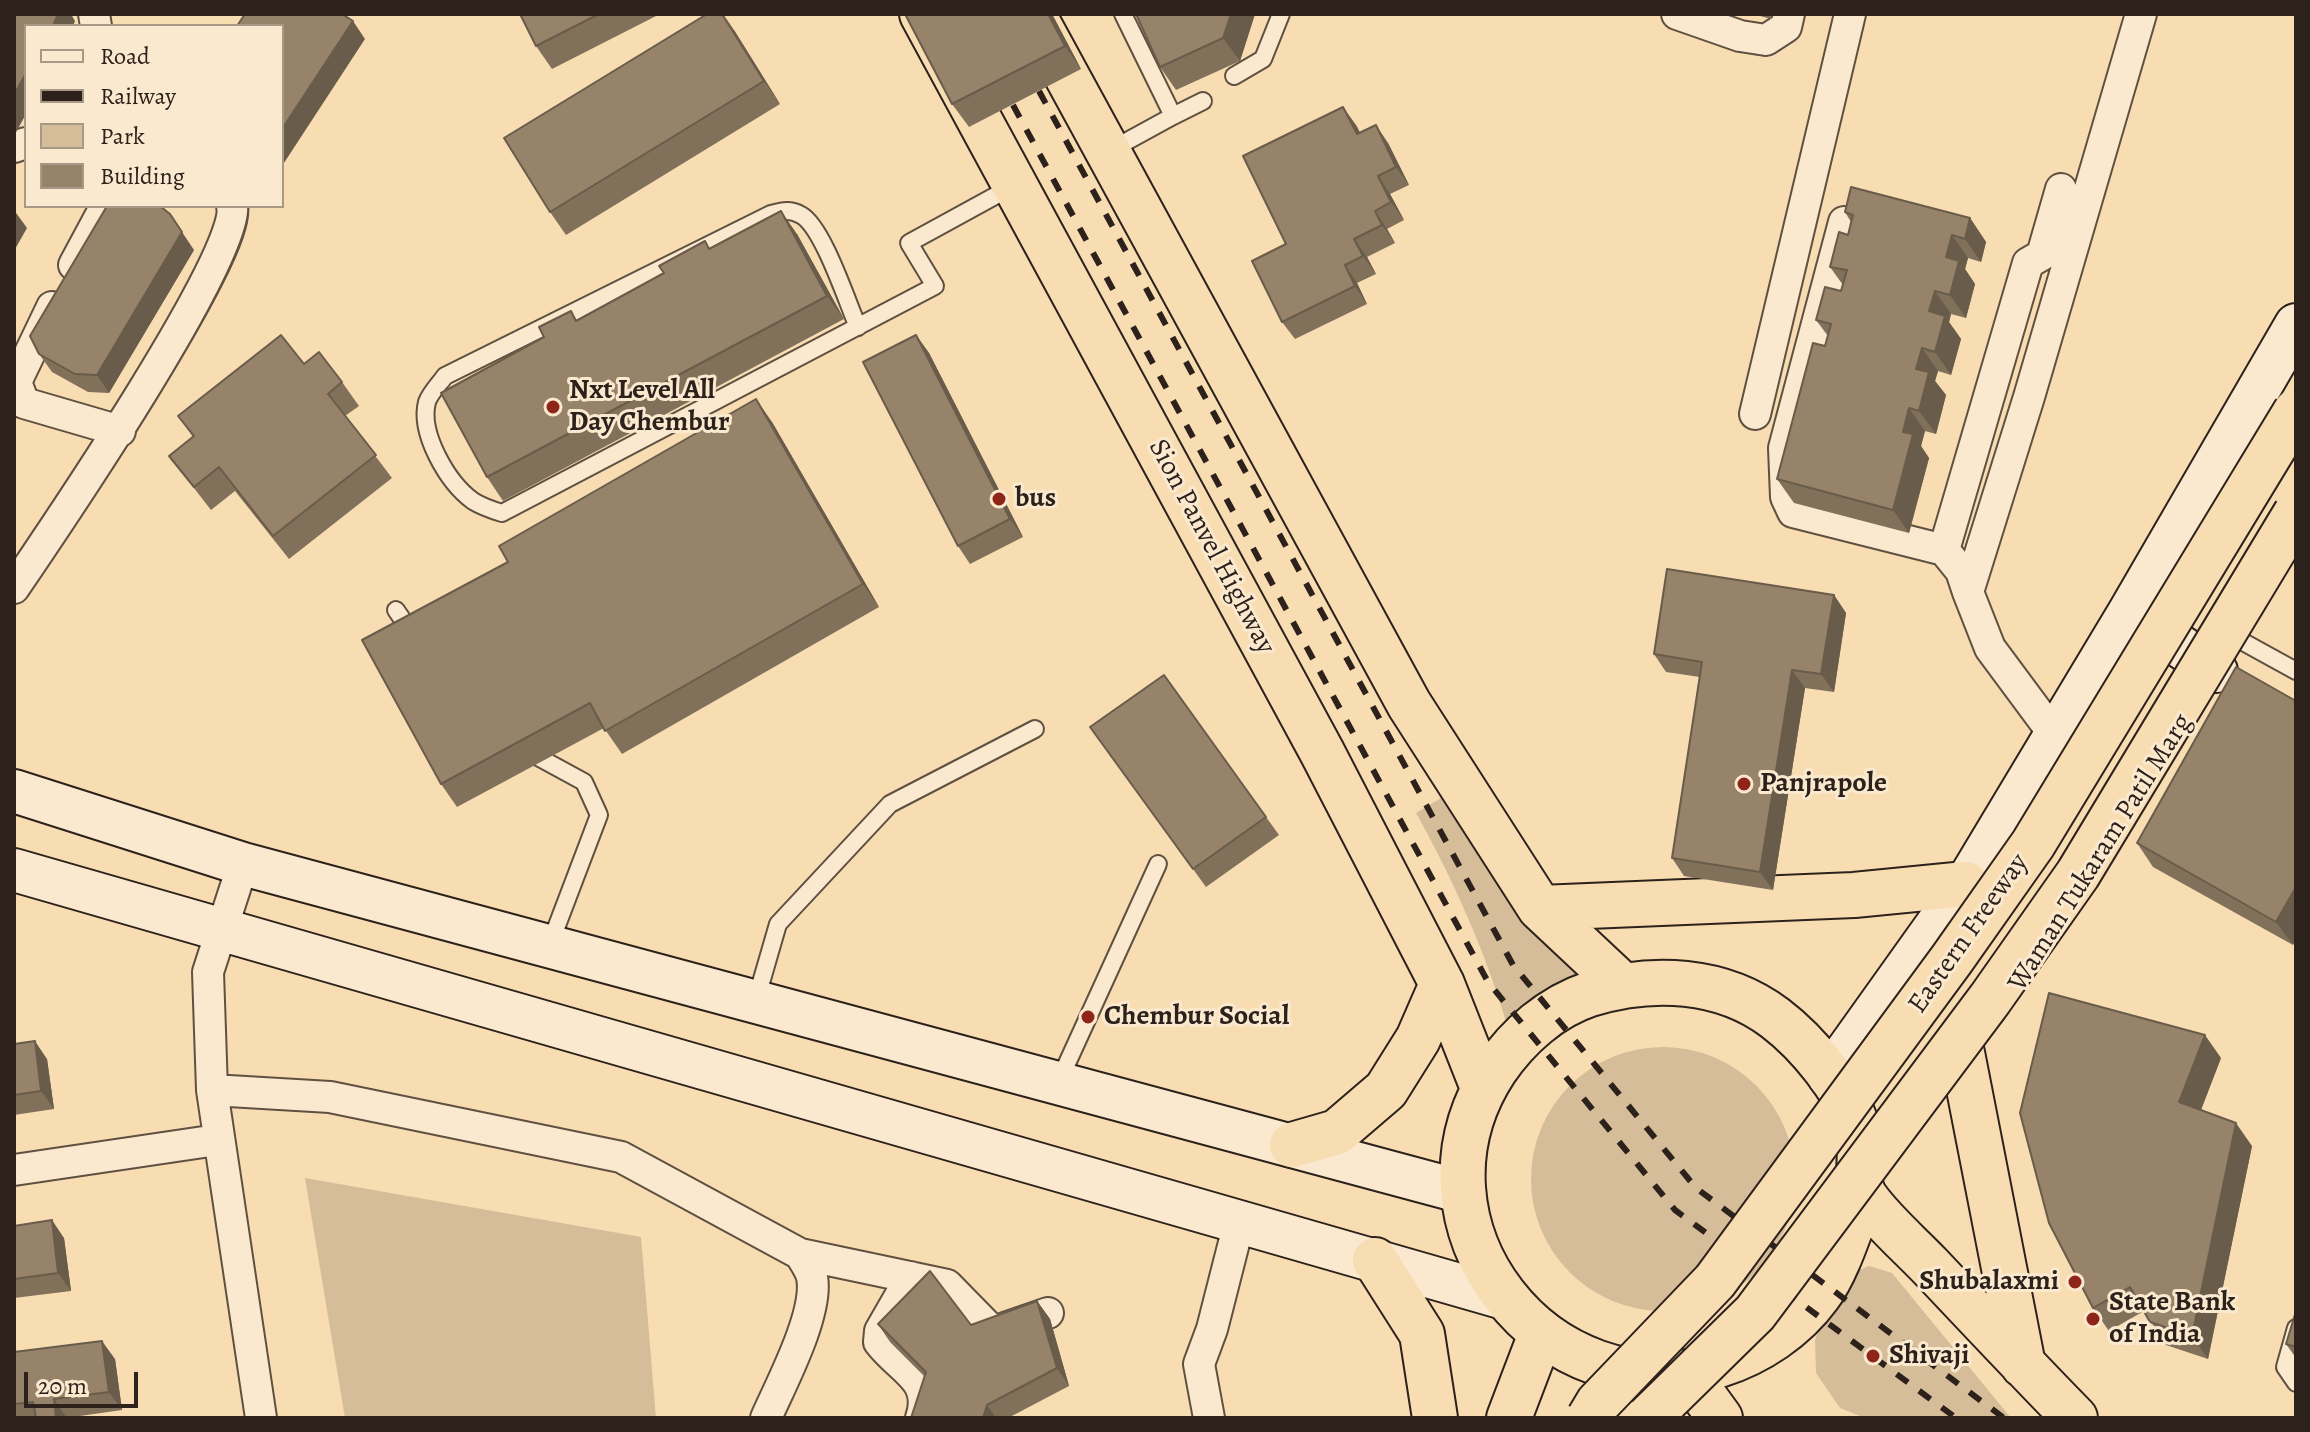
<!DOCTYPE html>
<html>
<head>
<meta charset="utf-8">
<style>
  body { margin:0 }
  #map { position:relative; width:2310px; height:1432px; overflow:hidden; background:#f8ddb3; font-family:Alegreya,serif }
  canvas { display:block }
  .frame { position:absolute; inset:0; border:16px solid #2c211b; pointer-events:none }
  .legend { position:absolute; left:24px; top:24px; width:260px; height:184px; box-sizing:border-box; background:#fae9ce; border:2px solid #a89986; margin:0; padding:10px 14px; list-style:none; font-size:24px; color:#2c211b }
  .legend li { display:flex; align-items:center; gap:16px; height:40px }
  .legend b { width:40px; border:2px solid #a89986 }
  .scale { position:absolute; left:24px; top:1372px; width:114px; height:36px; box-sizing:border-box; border:4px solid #2c211b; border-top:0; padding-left:10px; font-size:24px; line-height:28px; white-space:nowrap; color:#2c211b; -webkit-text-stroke:6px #fae9ce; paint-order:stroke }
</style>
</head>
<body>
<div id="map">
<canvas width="2310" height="1432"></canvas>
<div class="frame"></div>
<ul class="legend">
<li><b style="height:10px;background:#fae9ce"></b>Road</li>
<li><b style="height:10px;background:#2c211b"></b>Railway</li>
<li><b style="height:22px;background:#d5bd99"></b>Park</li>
<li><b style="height:22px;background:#96836a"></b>Building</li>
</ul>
<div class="scale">20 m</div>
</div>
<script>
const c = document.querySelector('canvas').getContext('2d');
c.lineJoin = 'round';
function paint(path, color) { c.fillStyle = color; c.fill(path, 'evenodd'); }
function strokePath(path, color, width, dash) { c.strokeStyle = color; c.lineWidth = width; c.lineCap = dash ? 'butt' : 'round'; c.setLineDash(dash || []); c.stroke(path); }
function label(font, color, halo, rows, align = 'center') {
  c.font = font + ' Alegreya,serif'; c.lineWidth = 6; c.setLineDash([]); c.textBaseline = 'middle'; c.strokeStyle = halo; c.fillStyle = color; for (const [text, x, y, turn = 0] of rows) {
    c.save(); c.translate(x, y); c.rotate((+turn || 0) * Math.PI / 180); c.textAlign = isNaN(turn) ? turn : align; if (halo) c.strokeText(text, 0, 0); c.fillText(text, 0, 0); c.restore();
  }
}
paint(new Path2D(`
  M1441 798 1485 866 1535 925 1600 977 1508 1028C1485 951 1455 883 1416 813Z
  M1531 1179a132 132 0 1 1 264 0a132 132 0 1 1-264 0Z
  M305 1178 641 1237 656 1418H345Z
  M1869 1266 1892 1273 2011 1418H1865L1840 1408 1816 1373 1815 1340 1825 1312 1851 1274Z`), '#d5bd99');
const lane = new Path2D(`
  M1234 76 1263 59 1281 14
  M1173 116 1203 101
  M1109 151 1173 116 1123 14
  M858 327C847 302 823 227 801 215 790 209 783 211 771 214L445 376C440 383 430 393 427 402 419 433 447 482 473 501 481 506 492 510 502 513L935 286 909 243 1015 185
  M396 610 413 635
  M2236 638 2296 671
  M527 751 584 782 599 815 550 944
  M756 1000 778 924 890 804 1035 729
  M1059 1081 1158 864
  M2296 1328 2285 1367 2296 1383`);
const street = new Path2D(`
  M94 14 96 26
  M1677 14 1740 36 1766 40 1786 27 1789 14
  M14 147 26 143
  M1844 222 1784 448 1786 497 1793 512 1944 550 1961 571 1968 592
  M74 265 103 211 109 206
  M52 307 16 382 24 403 120 431
  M1755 414 1850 14
  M1944 550 2028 263 2042 255 2061 189
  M14 588C50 535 243 252 232 206
  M2056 737 1990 648 1968 592 2029 397 2141 14
  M243 864 208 972 212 1090 261 1418
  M212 1090 330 1097 621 1157 800 1254C804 1261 810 1269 812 1277 819 1313 781 1384 766 1418
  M14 1170 217 1140
  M800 1254 947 1285 993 1332 1048 1313
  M911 1277 880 1331 879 1342C900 1370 934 1379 921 1418
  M1209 1418 1199 1364 1212 1329 1239 1223`);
const secondary = new Path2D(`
  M2132 613 2216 671
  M14 791 243 864 1463 1192
  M14 870 1504 1298
  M1829 1076 1966 884 2130 611 2296 325`);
const highway = new Path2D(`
  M922 14 1322 752 1442 984 1483 1088
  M1033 14 1409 704 1540 908 1621 984
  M1540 908 1854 895 1966 884
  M1962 1053 2023 1365
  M1292 1145 1337 1132 1386 1090 1418 1039 1442 984
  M1863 1195C1851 1225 1838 1270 1819 1295 1795 1328 1758 1353 1719 1365 1546 1417 1394 1224 1495 1070 1518 1036 1551 1007 1590 994 1652 975 1722 978 1775 1018 1808 1043 1846 1089 1858 1129 1864 1150 1853 1180 1866 1198 1883 1222 1909 1244 1930 1266 1978 1317 2026 1368 2075 1418
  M1375 1260 1422 1334 1435 1418
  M1688 1374 1720 1418
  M1509 1418 1541 1334`);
strokePath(lane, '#5f5041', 20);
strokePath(street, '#5f5041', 34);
strokePath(secondary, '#2c211b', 46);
strokePath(highway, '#2c211b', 48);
strokePath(lane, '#fae9ce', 16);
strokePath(street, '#fae9ce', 30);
strokePath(secondary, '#fae9ce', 42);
strokePath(highway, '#f8ddb3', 44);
strokePath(new Path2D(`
  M1039 91 1513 965 1696 1188 2004 1418
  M1013 105 1488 982 1675 1210 1956 1418`), '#2c211b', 6, [14, 14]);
const highwayBridge = new Path2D(`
  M1589 1418 1598 1403 1715 1281 1952 959 2033 844 2296 411
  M1648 1418 1755 1313 1990 999 2078 874 2296 513`);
strokePath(highwayBridge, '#2c211b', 48, []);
strokePath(highwayBridge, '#f8ddb3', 44);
paint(new Path2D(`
  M520 14H660L552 69 536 46Z
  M905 14H1052L1081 69 969 127 952 104Z
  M1255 14 1240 61 1176 90 1160 67Z
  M1753 14H1772L1771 19Z
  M734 30 780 104 566 235 550 212Z
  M1356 125 1360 133 1388 143 1409 185 1390 194 1404 220 1387 229 1395 243 1367 257 1376 274 1357 283 1367 304 1295 339 1282 322 1286 244Z
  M1845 212 1970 218 1986 242 1981 262 1968 258 1965 269 1975 284 1966 318 1951 314 1949 322 1961 339 1951 375 1938 371 1935 381 1946 395 1936 434 1925 431 1921 446 1929 458 1909 533 1794 503 1777 479 1828 336 1816 320 1841 291 1843 285 1830 267 1848 235 1851 222Z
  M797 234 844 319 503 501 487 477 544 337 710 249Z
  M194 250 109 393 88 392 52 372 39 354Z
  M916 335 929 353 1023 537 970 564 958 546Z
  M304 364 342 382 359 406 345 416 392 478 289 559 235 491 211 510 169 456 193 437 178 416Z
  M772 422 879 607 622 754 604 728 457 807 441 784Z
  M1834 595 1846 613 1834 692 1805 688 1773 890 1684 876 1672 858 1700 677 1666 672 1654 654Z
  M1164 675 1279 835 1206 887 1090 727Z
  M2296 701 2293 945 2153 867 2137 843Z
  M14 1044 47 1059 54 1109 14 1115Z
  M2221 1058 2201 1110 2252 1146 2208 1359 2166 1345 2144 1311 2109 1331 2093 1308Z
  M14 1226 64 1238 71 1291 14 1298Z
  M1037 1301 1050 1319 1069 1386 1008 1418H911L925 1377 890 1342 878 1324 971 1325Z
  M2296 1311V1358L2286 1344Z
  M14 1352 115 1359 122 1410 66 1418H14Z`), '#81715b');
paint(new Path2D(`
  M58 14H71L75 21 73 26H53Z
  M723 14 734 30 780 104 764 81Z
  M1048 14H1052L1081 69 1065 46Z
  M1231 14H1255L1240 61 1223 38Z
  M353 21 365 39 282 166V129Z
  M26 73V114L14 136V95Z
  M1343 107 1356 125 1370 152 1357 134Z
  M1376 125 1388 143 1409 185 1396 167Z
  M1378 176 1390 194 1404 220 1391 202Z
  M14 210 27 228 14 251Z
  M781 211 797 234 844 319 827 296Z
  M1375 211 1387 229 1395 243 1382 225Z
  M170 214 194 250 109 393 97 375Z
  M1970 218 1986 242 1981 262 1965 239Z
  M1952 235 1968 258 1965 269 1975 284 1966 318 1950 295 1946 257Z
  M1354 239 1367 257 1376 274 1363 256Z
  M1345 265 1357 283 1367 304 1355 286Z
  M1935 291 1951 314 1949 322 1961 339 1951 375 1935 352 1929 311Z
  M916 335 929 353 1023 537 1010 519Z
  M1922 348 1938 371 1935 381 1946 395 1936 434 1919 411 1916 369Z
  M756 399 772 422 879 607 863 584Z
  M1909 408 1925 431 1921 446 1929 458 1909 533 1893 510 1903 432Z
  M1834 595 1846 613 1834 692 1821 674Z
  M1792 670 1805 688 1773 890 1760 872Z
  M2296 887V939L2293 945 2276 922Z
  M2205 1035 2221 1058 2195 1125 2179 1102Z
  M35 1041 47 1059 54 1109 41 1091Z
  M2236 1123 2252 1146 2208 1359 2192 1336Z
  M52 1220 64 1238 71 1291 58 1273Z
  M1037 1301 1050 1319 1069 1386 1057 1368Z
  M102 1341 115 1359 122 1410 109 1392Z
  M54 1399 66 1417V1418H56Z
  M987 1405 996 1418H983Z`), '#695c4a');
const building = new Path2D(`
  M14 14H58L53 26H26V73L14 95Z
  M245 14H342L353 21 282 129V26H237Z
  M520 14H599L536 46Z
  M707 14H722L764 81 550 212 504 138Z
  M905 14H1048L1065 46 952 104Z
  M1136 14H1231L1223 38 1160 67Z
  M1343 107 1357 134 1376 125 1396 167 1378 176 1391 202 1375 211 1382 225 1354 239 1363 256 1345 265 1355 286 1282 322 1252 261 1286 244 1243 156Z
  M1851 187 1970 218 1965 239 1952 235 1946 257 1959 261 1950 295 1935 291 1929 311 1945 316 1935 352 1922 348 1916 369 1929 372 1919 411 1909 408 1903 432 1913 434 1893 510 1777 479 1813 343 1825 346 1831 324 1816 320 1825 287 1841 291 1847 270 1830 267 1839 232 1848 235 1853 215 1845 212Z
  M107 206H160L170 214 182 232 97 375 75 374 39 354 30 336Z
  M781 211 827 296 487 477 441 393 544 337 539 327 571 311 576 321 664 273 659 266 705 241 709 249Z
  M281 335 304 364 319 352 342 382 328 394 376 455 273 536 219 467 194 487 169 456 194 436 178 416Z
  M916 335 1010 519 958 546 863 362Z
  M756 399 863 584 605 731 590 703 441 784 362 640 508 562 499 546Z
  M1667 569 1834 595 1821 674 1792 670 1760 872 1672 858 1702 662 1654 654Z
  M2236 667 2296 701V887L2276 922 2137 843Z
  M1164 675 1266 817 1193 869 1090 727Z
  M2049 993 2205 1035 2179 1102 2236 1123 2192 1336 2150 1322 2130 1287 2093 1308 2049 1223 2020 1113Z
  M35 1041 41 1091 14 1095V1044Z
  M52 1220 58 1273 14 1279V1226Z
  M930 1271 971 1325 1037 1301 1057 1368 987 1405 983 1418H911L926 1372 878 1324Z
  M2296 1311V1347L2286 1344Z
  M102 1341 109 1392 54 1399 56 1418H36L33 1402 14 1404V1352Z`);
paint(building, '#96836a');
strokePath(building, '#695c4a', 2);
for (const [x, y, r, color] of [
  [553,407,8,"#8f2418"],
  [999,499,8,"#8f2418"],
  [1744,784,8,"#8f2418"],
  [1088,1017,8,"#8f2418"],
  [2075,1282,8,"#8f2418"],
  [2093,1319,8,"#8f2418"],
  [1873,1356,8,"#8f2418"]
]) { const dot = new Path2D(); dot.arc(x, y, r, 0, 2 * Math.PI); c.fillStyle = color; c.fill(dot); strokePath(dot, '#fae9ce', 3); }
label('bold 28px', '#2c211b', '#fae9ce', [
  ["Nxt Level All",569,391],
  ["Day Chembur",569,423],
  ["bus",1015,499],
  ["Panjrapole",1760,784],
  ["Chembur Social",1104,1017],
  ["Shubalaxmi",2059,1282,"right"],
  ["State Bank",2109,1303],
  ["of India",2109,1335],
  ["Shivaji",1889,1356]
], 'left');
label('28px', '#2c211b', '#fae9ce', [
  ["Sion Panvel Highway",1211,547,62],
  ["Waman Tukaram Patil Marg",2101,853,-58],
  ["Eastern Freeway",1969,934,-55]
]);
</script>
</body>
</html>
